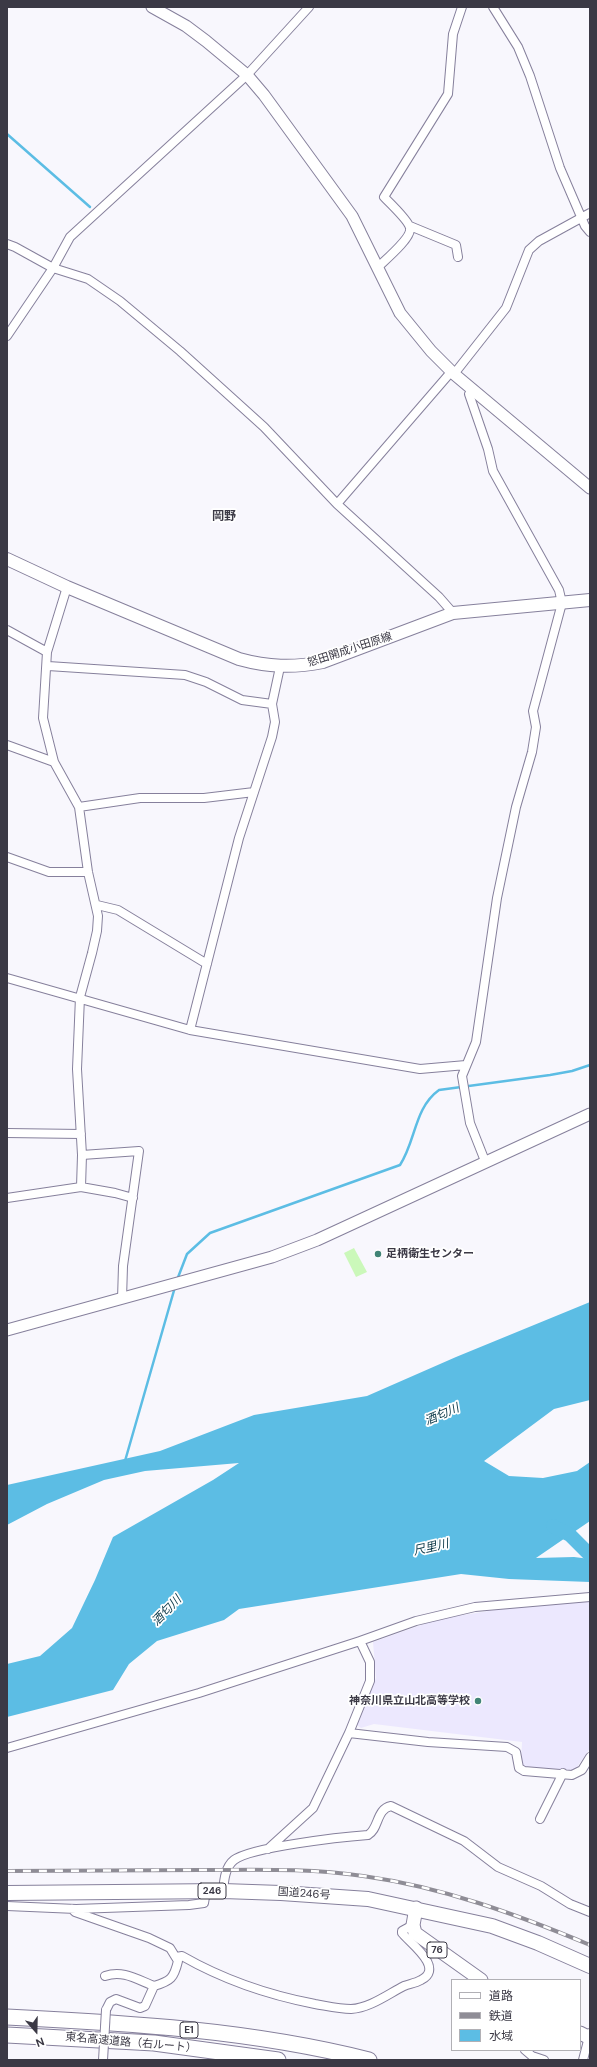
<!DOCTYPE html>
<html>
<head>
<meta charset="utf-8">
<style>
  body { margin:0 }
  #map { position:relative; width:597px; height:2067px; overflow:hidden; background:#f8f7fd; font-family:"DM Sans","Noto Sans JP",sans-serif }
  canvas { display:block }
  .frame { position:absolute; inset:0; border:8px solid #3b3945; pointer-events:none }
  .legend { position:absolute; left:451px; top:1979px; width:130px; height:72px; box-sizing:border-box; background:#fff; border:1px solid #b1b0b5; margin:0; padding:5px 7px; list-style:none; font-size:12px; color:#3b3945 }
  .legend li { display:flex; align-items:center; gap:8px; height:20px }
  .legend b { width:20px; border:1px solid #b1b0b5 }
  .north { position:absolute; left:16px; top:2011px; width:40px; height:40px; -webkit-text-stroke:3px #fff; paint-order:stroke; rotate:160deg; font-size:11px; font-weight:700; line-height:16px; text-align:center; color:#3b3945 }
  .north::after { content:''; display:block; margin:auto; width:14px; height:18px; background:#3b3945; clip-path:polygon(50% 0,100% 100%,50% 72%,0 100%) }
</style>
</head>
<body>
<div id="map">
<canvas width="597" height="2067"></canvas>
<div class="frame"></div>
<ul class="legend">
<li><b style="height:5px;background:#fff"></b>道路</li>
<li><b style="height:5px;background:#8f8d96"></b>鉄道</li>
<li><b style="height:11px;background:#5cbde4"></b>水域</li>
</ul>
<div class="north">N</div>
</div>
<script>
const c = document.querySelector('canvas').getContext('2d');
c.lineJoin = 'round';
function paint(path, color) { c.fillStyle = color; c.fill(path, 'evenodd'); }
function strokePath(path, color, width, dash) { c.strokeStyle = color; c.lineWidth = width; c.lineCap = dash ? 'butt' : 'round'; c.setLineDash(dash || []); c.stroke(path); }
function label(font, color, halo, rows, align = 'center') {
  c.font = font + ' "DM Sans","Noto Sans JP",sans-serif'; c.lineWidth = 3.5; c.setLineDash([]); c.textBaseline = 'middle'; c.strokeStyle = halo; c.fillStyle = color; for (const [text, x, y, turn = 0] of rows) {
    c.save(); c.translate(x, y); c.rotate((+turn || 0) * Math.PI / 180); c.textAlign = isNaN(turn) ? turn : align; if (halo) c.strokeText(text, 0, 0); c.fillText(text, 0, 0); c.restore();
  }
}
paint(new Path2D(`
  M590 1601V1748L577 1767 572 1771 565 1772 526 1768 521 1764 522 1742 374 1724 361 1728 357 1725 376 1678 373 1642 438 1619 514 1607Z`), '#ece8fe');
paint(new Path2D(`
  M354 1248 367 1272 356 1277 344 1253Z`), '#cbf8ba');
paint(new Path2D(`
  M590 1302V1400L554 1409 484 1461 509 1476 543 1478 577 1471 590 1462V1521L536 1558 574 1557 590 1559V1582L509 1579 461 1574 239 1609 224 1620 157 1641 129 1664 113 1690 7 1717V1664L40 1656 72 1628 95 1580 113 1537 213 1480 239 1463 145 1471 104 1480 47 1504 7 1525V1485L160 1451 254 1415 367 1396 456 1357Z`), '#5cbde4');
strokePath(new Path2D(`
  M7 134 90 207
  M177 1280 187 1254 210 1233 400 1165C416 1141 414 1108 439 1090L550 1075 572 1071 590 1065
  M125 1461 175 1287`), '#5cbde4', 2.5);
strokePath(new Path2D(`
  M553 1526 570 1535 590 1555`), '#5cbde4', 14);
const minor = new Path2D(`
  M493 7 518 47 530 76 560 168 585 226 590 232
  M410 226 456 245 458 257
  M7 244 15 247 53 268 88 279 120 301 180 351 264 427 337 504 439 597 453 613
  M377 268C384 261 412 238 410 228 409 221 390 203 384 197L448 94 453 34 462 7
  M7 336 53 268 70 237 247 75 309 7
  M454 374 506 308 529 250 539 241 590 213
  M473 389 469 394 488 449 493 471 559 590 562 603 533 711 536 727 532 752 516 807 497 898 476 1042 462 1076 470 1123 485 1161
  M337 504 451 372
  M7 630 47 652
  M48 666 185 675 206 682 242 700 272 704
  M7 745 54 762
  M79 807 140 798H204L254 792
  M7 857 49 872H88
  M97 905 118 910 207 964
  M7 978 190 1030 420 1069 466 1065
  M190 1030 239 838 272 737 275 722 272 704 280 667
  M7 1133 81 1134
  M82 1155 139 1151 123 1266 122 1299
  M81 1187 115 1193 133 1198
  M7 1198 81 1187 82 1155 77 1069 80 997 92 953 97 931 98 916 88 872 79 807 54 762 43 718 47 652 67 587
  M360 1641 416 1621 475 1607 590 1597
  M349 1733 428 1742 507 1747 516 1752 519 1768 524 1771 572 1775 582 1770 590 1757
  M7 1748 199 1693 360 1641 370 1662V1681L349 1733 313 1808 268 1849
  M540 1819 563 1773
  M223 1891C224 1881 225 1867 234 1860 251 1847 342 1837 368 1835 379 1829 376 1809 391 1806L464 1841 498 1867 541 1886 570 1904 590 1912
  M7 1906 76 1909 189 1905 204 1903 206 1891
  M72 1909 75 1912 149 1938 170 1948 178 1961C174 1978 171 1981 154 1986 136 1979 123 1970 105 1976
  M176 1957 182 1956C224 1980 268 1995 315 2004 327 2006 339 2009 351 2009 370 2008 388 1994 404 1986 409 1984 416 1983 421 1980 445 1968 410 1943 402 1933V1931L413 1925
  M106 2010 110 2002 116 1999 140 2008 145 2006 154 1986
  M525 2050 532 2056 544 2060
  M583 2060 590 2033`);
const tertiary = new Path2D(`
  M152 7 186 26 206 41 247 75 264 95 352 216 400 313 431 351 454 374 590 488
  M7 1330 272 1257 317 1240 590 1114`);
const secondary = new Path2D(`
  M7 559 67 587 239 659C268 667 293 668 323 662L453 613 590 600`);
const primary = new Path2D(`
  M416 1908 413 1925 415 1933 481 1980
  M580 2033 590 2038`);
const trunk = new Path2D(`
  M7 1893 223 1891 281 1893 368 1899 492 1926 538 1943 590 1966`);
const motorway = new Path2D(`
  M7 2017C128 2023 251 2030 369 2060
  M7 2035 154 2043 278 2060`);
strokePath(minor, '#86809c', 10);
strokePath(tertiary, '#86809c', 13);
strokePath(secondary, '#86809c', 14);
strokePath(primary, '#86809c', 15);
strokePath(trunk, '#86809c', 16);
strokePath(motorway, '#86809c', 17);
strokePath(minor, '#fff', 8);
strokePath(tertiary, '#fff', 11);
strokePath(secondary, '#fff', 12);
strokePath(primary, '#fff', 13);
strokePath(trunk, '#fff', 14);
strokePath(motorway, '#fff', 15);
const rail = new Path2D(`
  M7 1871C71 1871 136 1870 200 1870 254 1870 309 1868 363 1876 442 1887 516 1914 590 1945`);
strokePath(rail, '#8f8d96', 4);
strokePath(rail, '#fff', 2.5, [8]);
const minorBridge = new Path2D(`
  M103 2060 106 2010`);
strokePath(minorBridge, '#86809c', 10, []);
strokePath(minorBridge, '#fff', 8);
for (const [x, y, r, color] of [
  [378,1254,4,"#418476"],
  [478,1701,4,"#418476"]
]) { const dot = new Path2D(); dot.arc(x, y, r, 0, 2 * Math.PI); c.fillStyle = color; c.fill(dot); strokePath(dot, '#fff', 1.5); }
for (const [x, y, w] of [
  [212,1891,28],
  [437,1950,20],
  [189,2030,18]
]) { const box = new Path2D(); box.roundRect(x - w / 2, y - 8, w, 16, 3); c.fillStyle = '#fff'; c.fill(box); strokePath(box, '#3b3945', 1); }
label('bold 10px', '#3b3945', null, [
  ["246",212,1891],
  ["76",437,1950],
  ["E1",189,2030]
]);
label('11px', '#3b3945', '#fff', [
  ["怒田開成小田原線",350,650,-18],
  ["国道246号",304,1894,4],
  ["東名高速道路（右ルート）",131,2043,5]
]);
label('bold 11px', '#3b3945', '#fff', [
  ["足柄衛生センター",386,1254],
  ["神奈川県立山北高等学校",470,1701,"right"]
], 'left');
label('bold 12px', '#3b3945', '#fff', [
  ["岡野",224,517]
]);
label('italic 12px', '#0b3848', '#fff', [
  ["酒匂川",442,1415,-23],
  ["尺里川",431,1548,-13],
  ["酒匂川",167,1611,-46]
]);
</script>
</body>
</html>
